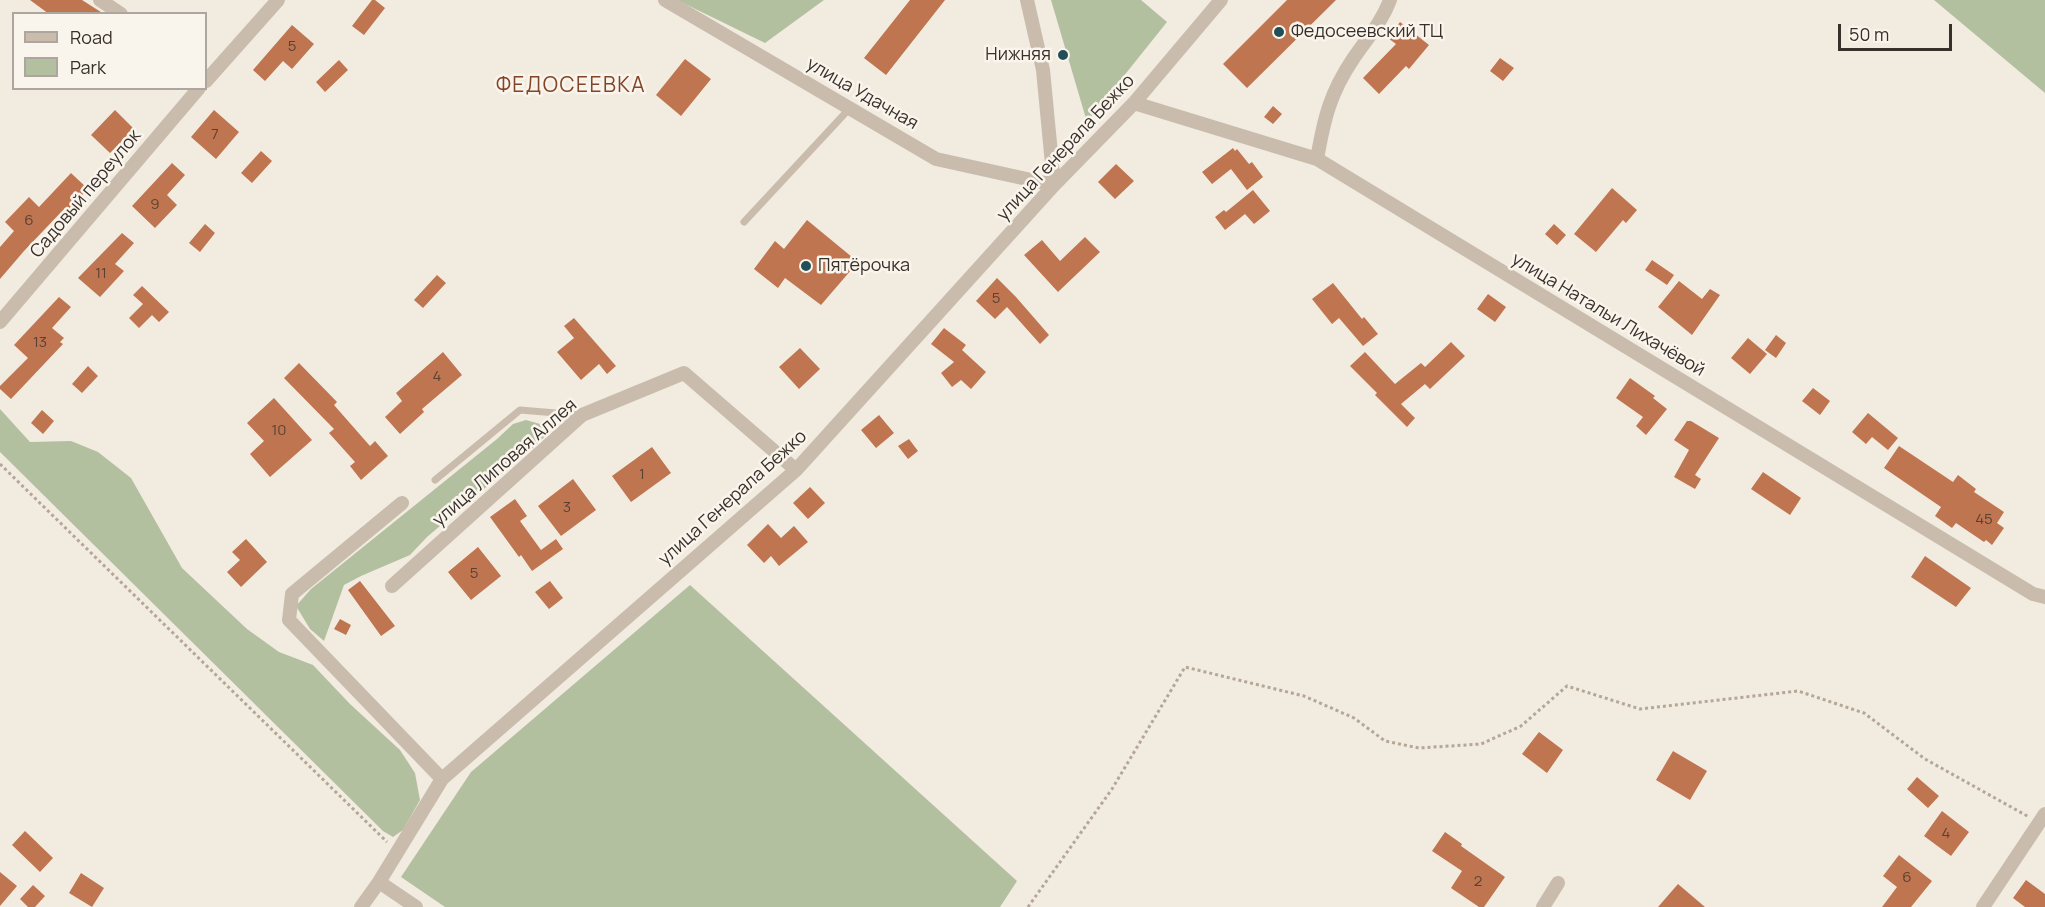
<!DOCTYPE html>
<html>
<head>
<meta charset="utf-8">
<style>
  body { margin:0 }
  #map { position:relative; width:2045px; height:907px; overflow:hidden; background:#f2ebe0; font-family:Manrope,sans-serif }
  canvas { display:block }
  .legend { position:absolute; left:12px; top:12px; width:195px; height:78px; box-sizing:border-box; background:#f9f4ec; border:2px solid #aca69e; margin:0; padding:8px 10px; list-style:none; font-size:18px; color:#38302a }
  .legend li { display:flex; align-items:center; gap:12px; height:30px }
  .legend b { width:30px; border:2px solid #aca69e }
  .scale { position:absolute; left:1838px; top:24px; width:114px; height:27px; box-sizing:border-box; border:3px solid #38302a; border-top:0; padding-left:8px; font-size:18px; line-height:21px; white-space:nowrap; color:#38302a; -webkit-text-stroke:4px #f9f4ec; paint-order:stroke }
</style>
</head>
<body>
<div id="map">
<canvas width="2045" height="907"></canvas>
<ul class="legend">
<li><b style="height:8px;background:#c9bcac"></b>Road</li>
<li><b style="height:16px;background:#b3c0a0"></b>Park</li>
</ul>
<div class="scale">50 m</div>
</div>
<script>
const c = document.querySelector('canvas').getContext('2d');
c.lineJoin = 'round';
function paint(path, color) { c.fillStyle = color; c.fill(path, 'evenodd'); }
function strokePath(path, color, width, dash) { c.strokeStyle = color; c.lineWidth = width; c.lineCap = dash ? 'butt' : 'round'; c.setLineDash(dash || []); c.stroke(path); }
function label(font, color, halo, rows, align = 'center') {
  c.font = font + ' Manrope,sans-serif'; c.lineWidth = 5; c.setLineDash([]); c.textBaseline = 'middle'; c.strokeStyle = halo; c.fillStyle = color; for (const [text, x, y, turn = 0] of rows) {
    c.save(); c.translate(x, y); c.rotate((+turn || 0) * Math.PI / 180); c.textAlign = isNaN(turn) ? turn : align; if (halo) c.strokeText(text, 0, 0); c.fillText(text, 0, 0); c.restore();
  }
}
paint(new Path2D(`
  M677 0H824L765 43Z
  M1051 0H1141L1167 22 1087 122Z
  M1934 0H2045V93Z
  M0 409 30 442 71 441 98 452 131 478 182 568 247 629 279 652 313 665 350 704 400 750 415 773 420 800 403 830 393 837 383 831 0 452Z
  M526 420 540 424 548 433 536 445 427 537 410 555 361 576 344 585 324 641 310 629 296 606 311 589 497 439 513 424Z
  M690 585 1017 881 1000 907H445L401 877 471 772Z`), '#b3c0a0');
paint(new Path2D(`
  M30 0H82L104 14H49Z
  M372 0H375L385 8 364 35 352 26Z
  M910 0H945L886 75 864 58Z
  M1287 0H1336L1247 88 1223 64Z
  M1400 22 1429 45 1409 69 1406 66 1379 94 1363 78 1396 44 1388 38Z
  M292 25 314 44 292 69 283 61 265 81 253 70Z
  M1500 58 1514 68 1503 81 1490 71Z
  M685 59 711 79 681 116 656 95Z
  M339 60 348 70 325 92 316 82Z
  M1273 106 1282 114 1273 124 1264 117Z
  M115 110 134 129 110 153 91 135Z
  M214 110 239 132 216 159 191 137Z
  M1233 148 1235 151 1237 149 1249 164 1252 162 1263 177 1247 190 1231 169 1212 184 1202 172Z
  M261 151 272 161 252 183 241 173Z
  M172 163 185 175 167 195 177 205 155 228 132 206Z
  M1116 164 1134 181 1115 199 1098 182Z
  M71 173 88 189 68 210 65 208 24 251 0 279V247L14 231 5 222 29 197 39 207Z
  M1612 188 1637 210 1626 223 1623 220 1596 252 1574 234Z
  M1253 190 1270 211 1254 224 1245 214 1225 230 1215 217 1224 210 1226 212Z
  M807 220 858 262 821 305 785 278 778 288 754 269 775 241 784 249Z
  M205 224 215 233 200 252 189 243Z
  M1554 224 1566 235 1557 245 1545 234Z
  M122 233 134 243 115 264 124 271 100 297 78 278Z
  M1085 237 1100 252 1058 292 1024 255 1042 240 1060 261Z
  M1652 260 1674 275 1667 285 1645 270Z
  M437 275 446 283 423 308 414 300Z
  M997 278 1016 297 1049 335 1040 344 1007 307 995 319 976 301Z
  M1679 281 1702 299 1710 289 1720 295 1692 335 1658 307Z
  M1333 283 1362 319 1364 317 1378 334 1363 346 1339 318 1332 324 1312 299Z
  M142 286 169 312 159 322 152 315 139 328 129 318 143 304 133 295Z
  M1488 294 1506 307 1495 322 1477 309Z
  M59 297 71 307 52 328 64 338 60 342 63 344 11 399 0 389V386L28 358 14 345Z
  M574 318 616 366 607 374 599 364 581 380 557 352 574 338 564 326Z
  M944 328 966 345 962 350 986 372 971 389 961 380 952 387 941 373 954 362 931 344Z
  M1776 335 1786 343 1776 358 1765 350Z
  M1748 338 1767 354 1750 374 1731 358Z
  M1451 342 1465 356 1430 389 1425 384 1401 404 1415 418 1407 427 1375 395 1377 393 1350 366 1365 352 1395 384 1421 363 1425 367Z
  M800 348 820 369 799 389 779 367Z
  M443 352 462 375 422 409 424 412 400 434 385 417 402 401 396 393Z
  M299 363 337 402 334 405 370 446 375 441 388 456 361 480 350 466 355 462 329 433 334 429 284 378Z
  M88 366 98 376 82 393 72 384Z
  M1630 378 1655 396 1653 398 1667 409 1646 435 1636 426 1643 417 1616 398Z
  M1813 388 1830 401 1820 415 1802 401Z
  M274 398 312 440 270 477 250 454 264 441 247 423Z
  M42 410 54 421 43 434 31 423Z
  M1868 413 1898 438 1888 450 1872 437 1866 444 1852 432Z
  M879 415 894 433 876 448 861 430Z
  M1687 421H1691L1719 438 1695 475 1701 479 1695 489 1674 477 1689 450 1674 440Z
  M909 439 918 451 908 459 898 446Z
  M1899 446 1953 482 1958 475 1976 489 1974 492 2004 512 1997 523 2004 528 1992 545 1986 540 1984 542 1956 523 1952 528 1935 516 1941 507 1884 468Z
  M652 447 671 473 631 502 612 476Z
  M1763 472 1801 498 1790 515 1751 489Z
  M573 479 596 510 561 536 538 506Z
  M810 487 825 503 808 519 793 503Z
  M515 499 527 516 520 521 541 550 556 539 563 549 532 571 521 555 519 557 490 517Z
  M768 524 781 538 794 526 808 542 779 566 771 556 764 563 747 545Z
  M246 539 267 562 241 587 227 572 240 560 232 552Z
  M478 547 501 576 471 600 448 572Z
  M1925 556 1971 588 1956 607 1911 577Z
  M360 581 395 626 381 636 348 590Z
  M550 581 563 598 549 609 535 592Z
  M340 619 351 625 346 635 334 629Z
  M1539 732 1563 750 1547 773 1522 754Z
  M1673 751 1707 771 1690 800 1656 780Z
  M1917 777 1939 796 1928 808 1907 789Z
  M1942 811 1969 832 1951 856 1924 836Z
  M25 831 53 858 40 872 12 845Z
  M1445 832 1462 844 1461 846 1505 877 1484 907H1479L1451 888 1462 871 1432 851Z
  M1899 855 1932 881 1911 907H1882L1897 887 1883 876Z
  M0 872 17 886 0 906Z
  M81 873 104 888 92 907 69 893Z
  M2026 880 2045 894V907H2025L2013 898Z
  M1678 884 1705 907H1658Z
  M33 885 45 896 35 907H28L20 899Z`), '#bf7550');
strokePath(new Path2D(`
  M0 464 387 842
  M1028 907 1112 789 1185 667 1304 696 1354 718 1385 741 1419 748 1481 744 1521 726 1567 686 1640 709 1798 691 1864 713 1925 759 2029 817`), '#b5a696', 3, [3, 3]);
strokePath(new Path2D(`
  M744 222 850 108
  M435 480 520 410 580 415`), '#c9bcac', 7);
strokePath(new Path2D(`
  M100 0 121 14
  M665 0 936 159 1054 185 1043 70 1027 0
  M206 81 278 0
  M1134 103 1317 159 2033 594 2045 597
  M1317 159C1324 119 1330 93 1353 59 1367 38 1381 24 1390 0
  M0 322 199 88
  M402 503 292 594 289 620 442 779
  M392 586 582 415 684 373 796 470
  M379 882 416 907
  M361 907 379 882 442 779 796 470 1054 185 1134 103 1221 0
  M1543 907 1558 883
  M1983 907 2045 814`), '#c9bcac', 14);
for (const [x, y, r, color] of [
  [1279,32,6,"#224f57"],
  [1063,55,6,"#224f57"],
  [806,266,6,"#224f57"]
]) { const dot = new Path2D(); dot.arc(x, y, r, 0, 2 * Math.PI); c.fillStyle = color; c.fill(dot); strokePath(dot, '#f9f4ec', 2); }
label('15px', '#5a4134', null, [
  ["5",292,47],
  ["7",215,135],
  ["9",155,205],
  ["6",29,221],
  ["11",101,274],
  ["5",996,299],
  ["13",40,343],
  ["4",437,377],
  ["10",279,431],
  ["1",642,475],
  ["3",567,508],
  ["45",1984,520],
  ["5",474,574],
  ["4",1946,834],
  ["6",1907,878],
  ["2",1478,882]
]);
label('18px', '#38302a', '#f9f4ec', [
  ["Федосеевский ТЦ",1291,32],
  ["Нижняя",1051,55,"right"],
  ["Пятёрочка",818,266]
], 'left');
label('18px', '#38302a', '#f9f4ec', [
  ["улица Удачная",862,94,30],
  ["улица Генерала Бежко",1066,148,-47],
  ["Садовый переулок",86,194,-50],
  ["улица Натальи Лихачёвой",1608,315,31],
  ["улица Липовая Аллея",505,463,-41],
  ["улица Генерала Бежко",733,498,-42]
]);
c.letterSpacing = '1.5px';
label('21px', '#824528', '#f9f4ec', [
  ["ФЕДОСЕЕВКА",571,86]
]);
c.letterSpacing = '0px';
</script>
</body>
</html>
